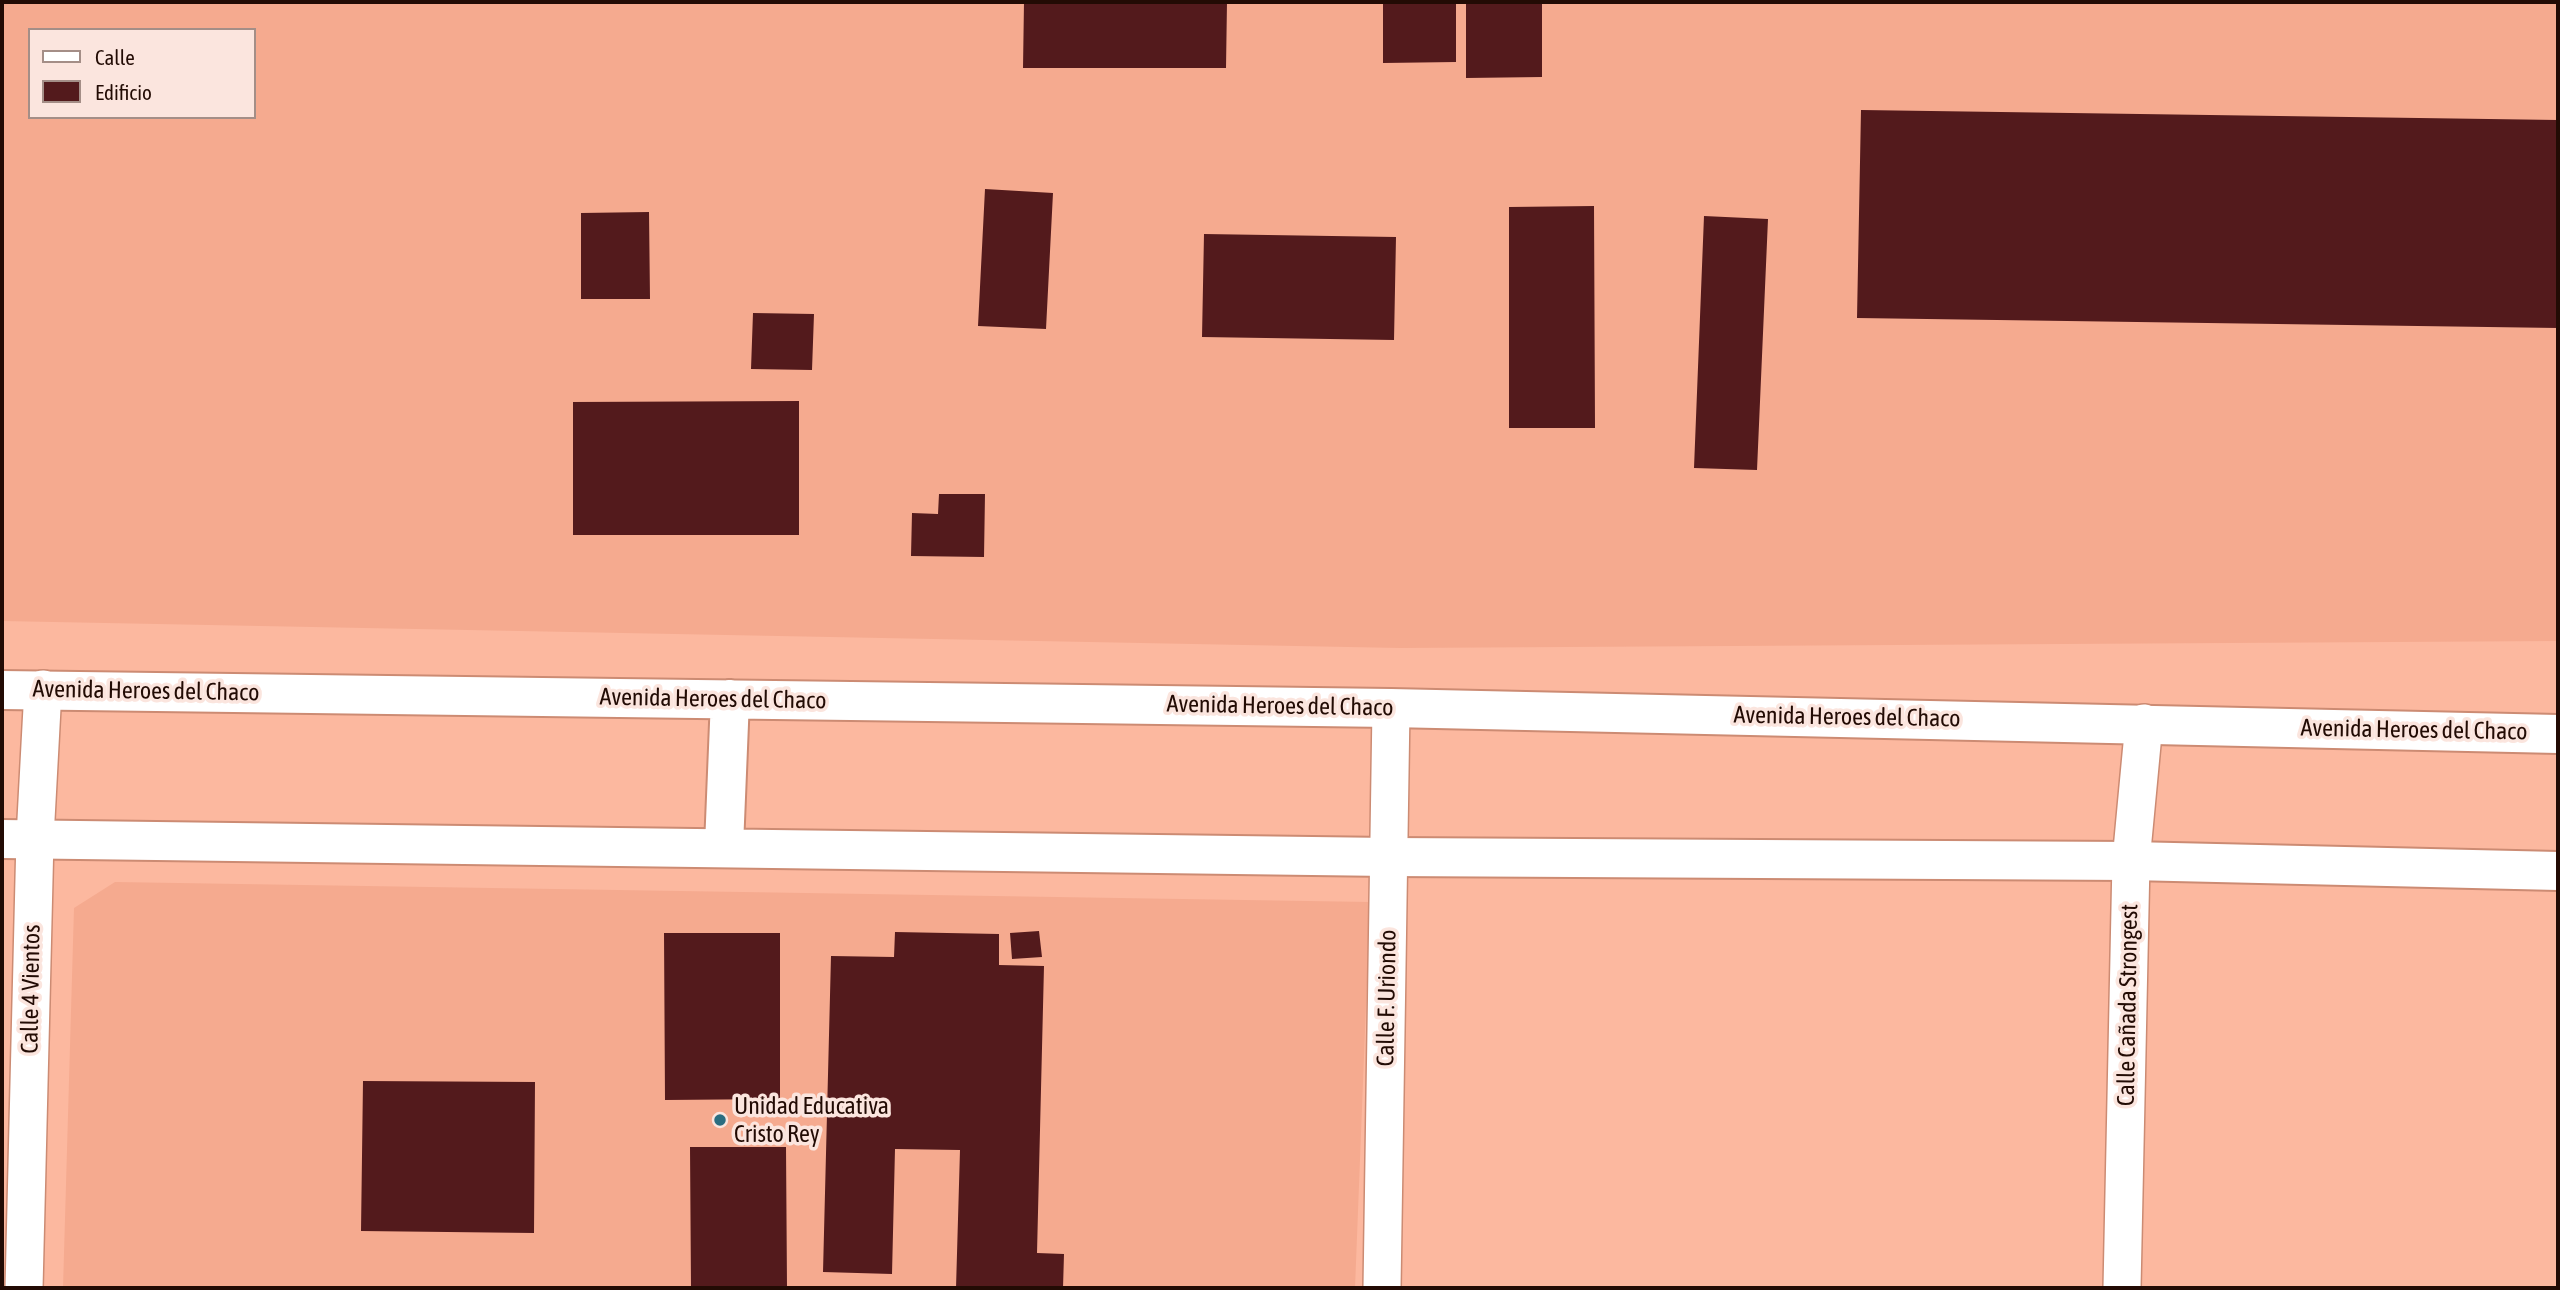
<!DOCTYPE html>
<html>
<head>
<meta charset="utf-8">
<style>
  body { margin:0 }
  #map { position:relative; width:2560px; height:1290px; overflow:hidden; background:#fcb89f; font-family:"Asap Condensed",sans-serif }
  canvas { display:block }
  .frame { position:absolute; inset:0; border:4px solid #220b04; pointer-events:none }
  .legend { position:absolute; left:28px; top:28px; width:228px; height:91px; box-sizing:border-box; background:#fbe5de; border:2px solid #a48e87; margin:0; padding:9px 12px; list-style:none; font-size:21px; color:#220b04 }
  .legend li { display:flex; align-items:center; gap:14px; height:35px }
  .legend b { width:35px; border:2px solid #a48e87 }
</style>
</head>
<body>
<div id="map">
<canvas width="2560" height="1290"></canvas>
<div class="frame"></div>
<ul class="legend">
<li><b style="height:9px;background:#fff"></b>Calle</li>
<li><b style="height:19px;background:#531a1c"></b>Edificio</li>
</ul>
</div>
<script>
const c = document.querySelector('canvas').getContext('2d');
c.lineJoin = 'round';
function paint(path, color) { c.fillStyle = color; c.fill(path, 'evenodd'); }
function strokePath(path, color, width, dash) { c.strokeStyle = color; c.lineWidth = width; c.lineCap = dash ? 'butt' : 'round'; c.setLineDash(dash || []); c.stroke(path); }
function label(font, color, halo, rows, align = 'center') {
  c.font = font + ' "Asap Condensed",sans-serif'; c.lineWidth = 7; c.setLineDash([]); c.textBaseline = 'middle'; c.strokeStyle = halo; c.fillStyle = color; for (const [text, x, y, turn = 0] of rows) {
    c.save(); c.translate(x, y); c.rotate((+turn || 0) * Math.PI / 180); c.textAlign = isNaN(turn) ? turn : align; if (halo) c.strokeText(text, 0, 0); c.fillText(text, 0, 0); c.restore();
  }
}
paint(new Path2D(`
  M2 2H2558V641L1400 648 2 621ZM30 30H254V117H30Z
  M115 882 1370 902 1355 1288H63L74 908Z`), '#f5aa8f');
paint(new Path2D(`
  M1024 2H1227L1226 68H1023Z
  M1383 2H1456V62L1383 63Z
  M1466 2H1542V77L1466 78Z
  M1861 110 2558 120V328L1857 318Z
  M985 189 1053 193 1046 329 978 326Z
  M1594 206 1595 428H1509V207Z
  M649 212 650 299H581V213Z
  M1704 216 1768 219 1757 470 1694 468Z
  M1204 234 1396 237 1394 340 1202 337Z
  M753 313 814 314 812 370 751 369Z
  M799 401V535H573V402Z
  M939 494H985L984 557 911 556 912 513 938 514Z
  M1039 931 1042 957 1012 959 1010 933Z
  M895 932 999 934V965L1044 966 1037 1253 1064 1254 1063 1288H956L960 1150 895 1149 892 1274 823 1272 831 956 894 957Z
  M664 933H780V1099L665 1100Z
  M363 1081 535 1082 534 1233 361 1231Z
  M690 1147H786L787 1288H691Z`), '#531a1c');
const street = new Path2D(`
  M24 1288 35 838 43 689
  M1382 1288 1391 708
  M2122 1288 2131 861 2144 723`);
const primary = new Path2D(`
  M2 690 1391 708 2558 734
  M2 839 1389 857 2131 861 2558 871
  M724 846 730 699`);
strokePath(street, '#cc8b73', 40);
strokePath(primary, '#cc8b73', 42);
strokePath(street, '#fff', 37);
strokePath(primary, '#fff', 38);
for (const [x, y, r, color] of [
  [720,1120,7,"#2c6d80"]
]) { const dot = new Path2D(); dot.arc(x, y, r, 0, 2 * Math.PI); c.fillStyle = color; c.fill(dot); strokePath(dot, '#fbe5de', 2.5); }
label('24px', '#220b04', '#fbe5de', [
  ["Avenida Heroes del Chaco",146,691,1],
  ["Avenida Heroes del Chaco",713,699,1],
  ["Avenida Heroes del Chaco",1280,706,1],
  ["Avenida Heroes del Chaco",1847,717,1],
  ["Avenida Heroes del Chaco",2414,730,1],
  ["Calle 4 Vientos",31,989,-89],
  ["Calle F. Uriondo",1387,998,-89],
  ["Calle Cañada Strongest",2128,1005,-89]
]);
label('24px', '#220b04', '#fbe5de', [
  ["Unidad Educativa",734,1106],
  ["Cristo Rey",734,1134]
], 'left');
</script>
</body>
</html>
